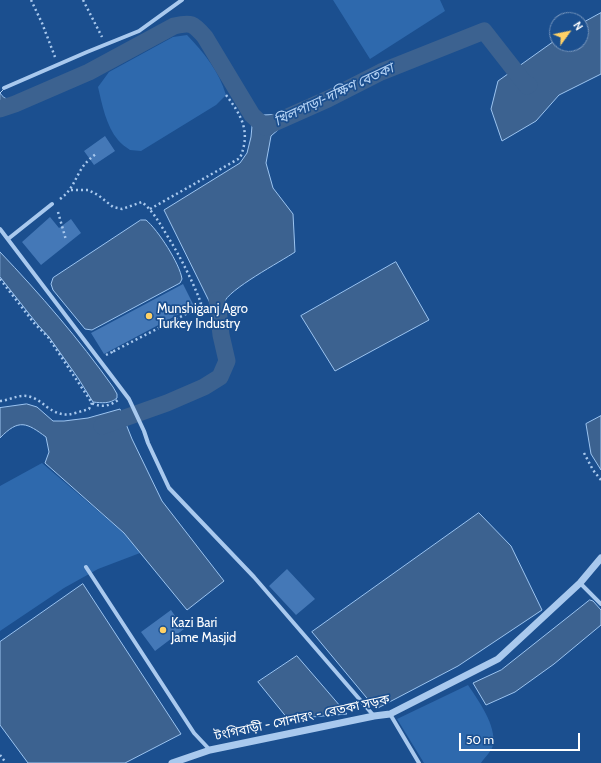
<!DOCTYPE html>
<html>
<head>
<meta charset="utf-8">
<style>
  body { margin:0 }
  #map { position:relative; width:601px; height:763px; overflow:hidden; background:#1b4f8f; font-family:Cabin,sans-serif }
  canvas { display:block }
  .north { position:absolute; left:549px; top:12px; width:40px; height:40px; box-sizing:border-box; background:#1b4f8f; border:1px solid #7695bc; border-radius:50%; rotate:57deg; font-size:11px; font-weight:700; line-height:16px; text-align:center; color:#fff }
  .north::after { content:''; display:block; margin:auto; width:14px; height:18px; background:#ffd166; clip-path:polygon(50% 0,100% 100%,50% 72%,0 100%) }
  .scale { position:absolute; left:459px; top:733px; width:121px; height:18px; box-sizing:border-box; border:2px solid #fff; border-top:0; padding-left:5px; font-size:12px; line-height:14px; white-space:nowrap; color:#fff; -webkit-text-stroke:3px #1b4f8f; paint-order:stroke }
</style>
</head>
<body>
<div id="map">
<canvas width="601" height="763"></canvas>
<div class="north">N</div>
<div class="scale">50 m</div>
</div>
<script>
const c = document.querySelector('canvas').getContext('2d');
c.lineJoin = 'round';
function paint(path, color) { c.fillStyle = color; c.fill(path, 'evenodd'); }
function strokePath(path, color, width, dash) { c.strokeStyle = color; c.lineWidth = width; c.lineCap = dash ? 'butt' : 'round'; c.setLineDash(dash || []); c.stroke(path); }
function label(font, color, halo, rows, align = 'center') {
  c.font = font + ' Cabin,"Noto Sans Bengali",sans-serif'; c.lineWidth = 3.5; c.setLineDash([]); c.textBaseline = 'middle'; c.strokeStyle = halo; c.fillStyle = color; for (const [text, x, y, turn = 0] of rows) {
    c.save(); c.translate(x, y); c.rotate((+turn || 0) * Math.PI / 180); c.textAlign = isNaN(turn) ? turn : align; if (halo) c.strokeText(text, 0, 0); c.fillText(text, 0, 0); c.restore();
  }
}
paint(new Path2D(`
  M333 0H440L445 11 370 59Z
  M187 35C204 53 219 71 226 95L216 105 141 151 130 150C126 147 121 144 118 140 106 126 102 104 98 87L109 72 173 37Z
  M42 463 124 533 140 553 98 569 64 588 0 631V486Z
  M468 685C478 700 497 726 493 745 492 751 484 758 481 763H424L397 719Z`), '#2e69ad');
const water = new Path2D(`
  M601 13V74L559 95 536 121 502 141 491 109 498 81 557 39V44H581V24Z
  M0 93C5 101 11 100 19 100L20 104 0 116Z
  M253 112 262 115 287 114 288 121 271 136 266 163 273 188 293 214 295 252C282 261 227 290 224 303 222 308 223 316 222 321L216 322 210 303 164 210 240 163 247 153 251 137 252 126 249 117Z
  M141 220H146C158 230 180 264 182 279L180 283 92 330 85 329 53 290 51 284 53 278Z
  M0 252C40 294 79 339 113 387L117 394V398C110 404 102 403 93 402L78 378 49 337 38 325 0 277Z
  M396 262 429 320 335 371 301 316Z
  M27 404 37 407 53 421H64L88 418 120 409 132 439 162 501 224 581 187 610 124 533 45 463 49 452 46 437C27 423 19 418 0 438V408Z
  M601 416V470L591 454 586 424Z
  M479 513 511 546 542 610 458 666 376 709 312 632Z
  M83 584 181 734 125 763H28L0 725V642Z
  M590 600 593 601 601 610V625L554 664 515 692 486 705 473 683 501 670Z
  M297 656 347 714 288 719 258 682Z`);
paint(water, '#3c6290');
strokePath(water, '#9cc4f0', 1);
strokePath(new Path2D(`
  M0 109 15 104 89 72 174 26C191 22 193 23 205 37L252 115 265 127 328 99 381 72 484 31 527 86 529 85
  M102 426 167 403 204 387 220 377 227 361 221 335 217 300`), '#3c6290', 17);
strokePath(new Path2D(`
  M0 93 4 89`), '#b5d3f5', 1, [5, 4]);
paint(new Path2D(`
  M105 136 115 151 94 165 84 151Z
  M50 217 59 228 71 219 81 233 41 265 22 242Z
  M183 284 194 306 104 354 91 333Z
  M287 569 315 599 296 615 269 586Z
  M171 610 184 629 155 651 141 632Z`), '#4478b7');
strokePath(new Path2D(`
  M31 0 42 23 55 57
  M83 0 102 37
  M71 190H88L98 195 113 207 122 209 142 202C154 212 160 224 168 237 181 258 192 280 201 303L196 311 186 314 112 352
  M60 199C70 192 73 184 79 173 83 165 89 159 96 154
  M150 209 240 158C251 132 242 116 226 95
  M58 212 66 240
  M0 279 34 323 48 337 92 403C101 408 111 406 119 399
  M106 355 112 352 111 349
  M0 401C11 400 20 393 31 397 37 399 42 403 47 407 64 419 71 414 89 409L92 403
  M584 453 593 470 601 480
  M0 755 6 763`), '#a9c9ee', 2.5, [2, 3]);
strokePath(new Path2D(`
  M4 88 87 52 139 31 182 0
  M0 229 129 399 144 431 148 443 169 488 254 577 374 716
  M8 239 52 204
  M86 567 194 733 210 750
  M580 583 601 604
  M390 714 419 763`), '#a9c9ee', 4);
strokePath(new Path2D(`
  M172 763 210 750 374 716 390 714 498 659 580 583 601 558`), '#a9c9ee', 7);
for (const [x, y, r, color] of [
  [149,316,4,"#ffd166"],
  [163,630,4,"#ffd166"]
]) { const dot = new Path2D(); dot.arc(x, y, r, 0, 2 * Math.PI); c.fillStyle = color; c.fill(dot); strokePath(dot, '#1b4f8f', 1.5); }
label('13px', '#fff', '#1b4f8f', [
  ["Munshiganj Agro",157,309],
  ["Turkey Industry",157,324],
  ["Kazi Bari",171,623],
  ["Jame Masjid",171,638]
], 'left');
label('13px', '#fff', '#1b4f8f', [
  ["টংগিবাড়ী - সোনারং - বেতকা সড়ক",302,718,-12]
]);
label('italic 14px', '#b5d3f5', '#1b4f8f', [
  ["খিলপাড়া-দক্ষিণ বেতকা",334,95,-25]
]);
</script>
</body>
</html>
